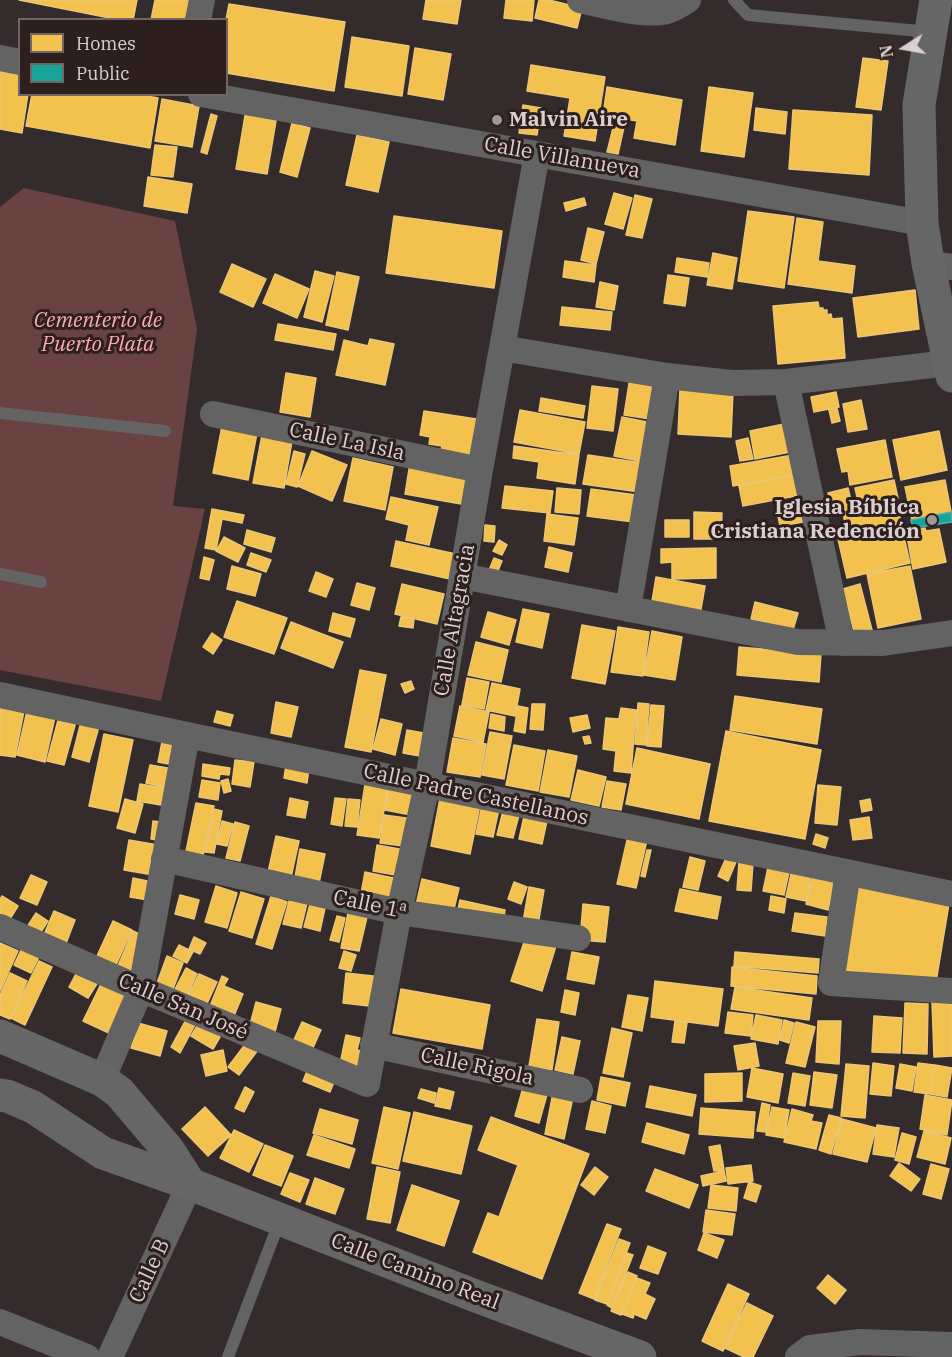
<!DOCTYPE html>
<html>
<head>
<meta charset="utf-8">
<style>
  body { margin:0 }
  #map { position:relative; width:952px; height:1357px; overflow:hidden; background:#342c2c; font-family:"IBM Plex Serif",serif }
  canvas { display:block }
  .legend { position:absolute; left:18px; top:18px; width:210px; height:78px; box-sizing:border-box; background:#2d1f1e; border:2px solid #726665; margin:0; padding:8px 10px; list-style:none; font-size:18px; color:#dad0d0 }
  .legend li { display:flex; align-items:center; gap:12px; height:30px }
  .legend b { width:30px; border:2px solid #726665 }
  .north { position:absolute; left:874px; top:18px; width:60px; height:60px; -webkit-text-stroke:4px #2d1f1e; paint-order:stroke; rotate:259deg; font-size:16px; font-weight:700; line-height:24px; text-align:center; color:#dad0d0 }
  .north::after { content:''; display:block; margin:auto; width:21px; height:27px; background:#dad0d0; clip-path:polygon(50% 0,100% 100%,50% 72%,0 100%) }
</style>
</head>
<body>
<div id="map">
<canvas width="952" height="1357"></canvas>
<ul class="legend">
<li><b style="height:16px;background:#f2c14e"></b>Homes</li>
<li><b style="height:16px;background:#17a398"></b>Public</li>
</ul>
<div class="north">N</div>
</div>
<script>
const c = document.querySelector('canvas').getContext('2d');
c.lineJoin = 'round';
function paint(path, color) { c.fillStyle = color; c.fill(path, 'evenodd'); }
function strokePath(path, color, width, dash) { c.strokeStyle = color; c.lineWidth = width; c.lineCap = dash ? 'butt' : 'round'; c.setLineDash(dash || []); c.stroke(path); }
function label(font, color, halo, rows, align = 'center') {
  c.font = font + ' "IBM Plex Serif",serif'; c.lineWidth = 6; c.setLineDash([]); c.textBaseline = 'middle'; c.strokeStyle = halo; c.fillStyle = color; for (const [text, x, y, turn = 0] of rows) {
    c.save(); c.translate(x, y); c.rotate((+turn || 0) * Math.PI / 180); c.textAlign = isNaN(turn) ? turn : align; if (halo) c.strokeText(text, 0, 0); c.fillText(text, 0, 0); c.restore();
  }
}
paint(new Path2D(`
  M24 188 175 221 197 329 173 506 205 509 161 701 0 670V207Z`), '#6a4242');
const homes = new Path2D(`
  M19 0H137L133 20H120Z
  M155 0H189L186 20H151Z
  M426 0H461L457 24 423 19Z
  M506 0H534L532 21 504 18Z
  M539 0H549L582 8 577 28 535 18Z
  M229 4 345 22 334 91 226 73V20Z
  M352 37 409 46 402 96 345 87Z
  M415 48 451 54 443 100 408 94Z
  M863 58 888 61 881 110 856 107Z
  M531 65 605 77 595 141 564 136 570 98 527 91Z
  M0 70 20 73V94H28L22 133 0 129Z
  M607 87 682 100 675 145 634 138 637 121 603 115Z
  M709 87 753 93 744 157 701 151Z
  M32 94H136L158 98 150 148 26 126Z
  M162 99 199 106 192 147 155 141Z
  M523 105 541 108 537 135 519 133Z
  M756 108 787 112 785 134 754 130Z
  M246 110 277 115 267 174 236 169Z
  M793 110 872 115 869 175 789 169Z
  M211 114 217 116 207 154 201 152Z
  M292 123 310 128 297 177 280 172Z
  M614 124 624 127 618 154 607 152Z
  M357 135 389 142 378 192 346 185Z
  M155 145 177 147 173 177 151 175Z
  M148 177 192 184 187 213 144 206Z
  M614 193 632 198 623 229 605 224Z
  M635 195 652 199 642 238 626 235Z
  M584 198 586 205 566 211 564 203Z
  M748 211 794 217 784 288 738 281Z
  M394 216 502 231 494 288 386 273Z
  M797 218 823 222 818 261 855 266 852 293 788 284Z
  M588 228 604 232 596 264 581 260Z
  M713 253 737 258 732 289 707 285Z
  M677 258 709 263 707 277 675 272Z
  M565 261 596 265 594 282 563 277Z
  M232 264 266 279 253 307 220 292Z
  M315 271 334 276 322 322 304 317Z
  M337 272 359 277 348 330 326 325Z
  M275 274 309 289 297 318 263 303Z
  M668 275 689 278 685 306 664 303Z
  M600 282 618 286 614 310 596 307Z
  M915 290 919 329 858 337 853 298Z
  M818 302 819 308H823V310H827V315L831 314 832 319 842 318 845 358 778 364 773 306Z
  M562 307 612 312 610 330 560 325Z
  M278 324 336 334 333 350 275 340Z
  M370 339 394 344 385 385 336 375 344 340 368 346Z
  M286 373 316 378 310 417 280 412Z
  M630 377 662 382 657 420 624 415Z
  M592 386 618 389 613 431 587 428Z
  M680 389 733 392 731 437 678 434Z
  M836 392 839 407 814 412 811 397Z
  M541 398 585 406 583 418 539 411Z
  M861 400 867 429 848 432 843 404Z
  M837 408 840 421 832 423 829 410Z
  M520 410 585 422 579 454 514 442Z
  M424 411 483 420 477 463 441 451 442 446 429 444 430 437 420 435Z
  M622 417 657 424 650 463 614 456Z
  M789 423 795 451 755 459 750 431Z
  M222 426 257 433 248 480 213 473Z
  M939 431 947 470 901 480 893 440Z
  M262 435 292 441 284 488 253 483Z
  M748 438 753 459 740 461 736 441Z
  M885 440 892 477 850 485 848 471 842 472 837 449Z
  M514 446 579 455 575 484 537 478 539 462 513 458Z
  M294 451 305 454 297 487 286 484Z
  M312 451 347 465 332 501 298 486Z
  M588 455 650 464 646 493 583 484Z
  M793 455 797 474 733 486 730 466Z
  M353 458 393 467 385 510 344 501Z
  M410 463 478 474 472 506 405 494Z
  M797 474 801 495 743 506 739 486Z
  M894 480 898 498 859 506 855 488Z
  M945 480 951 512 912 520 905 487Z
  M505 486 553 491 550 513 502 508Z
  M557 488 581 490 579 514 555 512Z
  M848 488 853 509 833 513 828 493Z
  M591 489 644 496 641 523 587 516Z
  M391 497 438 507 429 545 406 540 409 525 386 519Z
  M799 501 803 522 780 526 776 506Z
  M897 501 901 523 847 534 843 513Z
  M212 509 244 515 242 523 222 519 216 550 205 548Z
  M694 512 722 513 721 539H694Z
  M547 514 578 518 574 545 544 541Z
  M665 520H689V537H665Z
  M901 524 910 563 847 578 838 539Z
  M485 525 495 526 494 542 484 541Z
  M925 528 926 531 939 529 946 562 913 569 906 531Z
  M247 530 275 538 271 552 244 544Z
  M224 537 245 548 238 562 216 551Z
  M499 540 507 545 502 555 493 551Z
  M396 541 456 554 450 579 391 566Z
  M549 547 572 553 568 572 545 567Z
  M716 548V578L672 579V562L661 563V549Z
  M251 553 271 560 266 572 247 565Z
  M204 557 214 560 209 580 200 578Z
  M494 558 502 561 495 578 487 575Z
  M232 566 261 574 255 596 227 589Z
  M910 566 921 619 878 628 867 574Z
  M316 572 333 579 326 597 309 591Z
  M656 577 705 586 700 615 651 607Z
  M357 583 375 588 369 610 351 605Z
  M402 584 444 594 437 624 395 614Z
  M860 584 872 630 855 635 843 589Z
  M237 601 287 618 274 654 224 637Z
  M755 602 798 613 793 630 751 619Z
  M523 609 549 614 542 648 516 642Z
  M488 612 516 620 509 645 481 637Z
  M333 613 355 619 350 637 329 631Z
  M401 617 414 619 413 628 399 626Z
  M291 622 343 642 333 668 281 648Z
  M582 625 615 631 605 684 572 678Z
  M618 627 649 632 643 676 611 672Z
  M652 631 682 637 675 680 644 675Z
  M212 633 222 640 213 654 203 647Z
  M476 642 508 650 501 682 468 675Z
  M739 647 821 654 819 682 737 675Z
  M360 670 386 675 371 752 345 747Z
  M467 678 489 682 484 709 462 705Z
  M411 681 414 689 405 693 401 684Z
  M492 683 520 689 515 716 486 710Z
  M735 696 822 709 817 744 730 730Z
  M276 702 298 707 291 737 271 733Z
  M638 703 649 704 646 745 635 744Z
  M532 704H545L543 730 530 729Z
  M651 705 664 706 661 747 647 746Z
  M460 706 489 712 483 742 454 736Z
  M518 706 528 708 525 733 514 731Z
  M0 707 24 711 15 757 0 755Z
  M621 708 636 710 631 773 614 771 616 751 603 749 606 718 619 719Z
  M27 711 55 717 45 762 17 755Z
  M217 711 233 715 230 726 214 722Z
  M60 713 77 718 64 765 47 761Z
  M491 714 505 717 504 731 489 728Z
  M587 715 590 728 573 732 570 718Z
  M82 718 100 723 89 762 72 757Z
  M381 719 402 724 395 755 373 749Z
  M407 730 429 734 425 757 403 753Z
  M726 731 821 750 805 839 709 821Z
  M164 732 186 736 180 766 158 762Z
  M490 732 512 736 504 779 482 775Z
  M104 734 133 740 118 812 89 806Z
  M589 736 591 743 585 744 583 737Z
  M453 738 486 744 480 777 447 772Z
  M514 745 545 751 538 791 506 785Z
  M637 748 710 764 699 819 626 804Z
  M548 750 577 756 569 797 540 792Z
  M287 758 310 762 307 783 284 778Z
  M235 760 254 762 250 787 232 784Z
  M203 764 230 768 229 775 220 774 219 779 202 776Z
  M150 765 180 770 176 789 146 783Z
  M578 770 606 777 599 806 571 800Z
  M366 778 389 782 379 838 357 835Z
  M228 779 231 791 224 793 221 781Z
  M202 780 220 783 218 800 199 797Z
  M391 781 422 787 416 816 385 810Z
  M607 781 626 784 621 810 602 807Z
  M140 784 176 790 173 807 137 801Z
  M818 785 841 787 837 825 815 823Z
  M441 793 481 800 470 854 431 846Z
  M290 798 308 802 305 818 287 815Z
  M335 798 346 799 342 826 331 824Z
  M125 799 143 804 135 833 117 828Z
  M348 799 360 800 357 827 345 826Z
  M870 799 872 810 862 812 860 801Z
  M196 803 214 806 202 860 185 856Z
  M482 805 499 809 493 837 476 834Z
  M214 809 222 811 214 853 205 852Z
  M503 811 519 815 513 838 497 835Z
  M525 812 548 816 542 844 519 839Z
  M384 815 414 819 411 847 380 843Z
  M869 817 872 838 853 840 850 820Z
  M153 821 168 823 165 841 151 839Z
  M222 821 233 824 227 846 217 844Z
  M235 822 249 826 240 861 226 858Z
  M816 834 828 838 825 848 813 844Z
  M276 836 299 841 290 882 267 877Z
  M628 836 647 840 636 888 617 884Z
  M129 840 164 846 159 876 124 870Z
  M377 845 405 850 401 876 373 871Z
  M300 849 325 854 318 888 294 883Z
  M647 850H651L645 877 641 876Z
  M690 857 705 861 698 890 683 887Z
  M726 858 736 862 728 881 718 876Z
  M770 858 791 863 784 895 763 891Z
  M739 862 753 863 751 891 737 890Z
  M793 865 813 869 806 901 786 897Z
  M815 870 837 876 828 910 806 904Z
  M365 872 398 879 393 906 360 899Z
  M31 875 47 882 37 905 20 898Z
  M133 878 157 883 154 901 130 897Z
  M422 879 459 888 453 913 416 905Z
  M514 882 527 887 521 904 508 899Z
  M216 886 237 893 227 928 205 922Z
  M529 887 544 890 537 930 522 928Z
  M852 887 949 904 935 988 838 971Z
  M680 889 721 897 717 919 675 911Z
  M241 892 264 899 252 938 229 931Z
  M291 894 308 899 301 928 283 924Z
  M180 895 199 900 194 919 175 914Z
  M2 896 18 906 7 924 0 919V899Z
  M271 896 287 902 272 949 256 944Z
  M771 896 786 899 784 913 769 910Z
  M460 900 505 910 503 924 457 914Z
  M310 904 325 908 320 931 304 927Z
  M583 904 609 907 605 942 580 940Z
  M54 911 75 920 65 946 43 937Z
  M36 913 48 921 39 935 27 927Z
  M348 913 367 917 359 951 341 948Z
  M795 913 827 917 825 936 792 931Z
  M337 916 345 918 339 942 330 940Z
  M113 921 132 930 115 967 96 958Z
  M133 931 154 941 139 977 117 968Z
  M526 936 556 946 542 991 511 981Z
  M194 937 206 943 200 954 189 949Z
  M0 943 18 951 0 991Z
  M24 944 41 953 31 973 14 965Z
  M179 945 193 952 187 963 173 956Z
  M344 951 356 955 351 971 339 968Z
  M572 952 599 957 594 984 567 979Z
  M735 952 819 959 818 973 734 966Z
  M167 956 183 963 173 989 157 983Z
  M39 961 52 967 25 1025 11 1018Z
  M732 967 817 976 816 994 731 986Z
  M186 968 197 974 185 999 173 993Z
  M78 970 98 982 88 998 69 987Z
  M10 973 27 981 10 1019 0 1015V995Z
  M346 973 382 977 378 1007 343 1003Z
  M199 974 217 982 205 1008 186 1000Z
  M222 976 228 979 224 986 243 994 234 1016 210 1006Z
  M655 981 723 989 718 1026 651 1017Z
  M101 984 129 997 111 1034 83 1021Z
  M735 987 812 998 809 1020 731 1009Z
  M401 989 490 1005 482 1049 393 1033Z
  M565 990 579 993 575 1015 561 1012Z
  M628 995 648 998 642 1031 622 1027Z
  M952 1000V1056L934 1057 932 1001Z
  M256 1002 281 1009 275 1032 250 1025Z
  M905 1003 928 1004 927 1054 903 1053Z
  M728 1012 753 1015 751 1036 725 1033Z
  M756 1015 782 1020 778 1044 751 1039Z
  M188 1016 197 1021 180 1053 171 1047Z
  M874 1016 902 1018 900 1053 872 1052Z
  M537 1019 559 1022 552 1070 529 1066Z
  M784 1020 794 1023 789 1043 780 1040Z
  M675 1021 687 1023 684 1043 672 1042Z
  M818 1021H841L839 1064 816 1062Z
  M302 1022 321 1030 312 1050 293 1042Z
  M796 1022 815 1027 805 1067 786 1063Z
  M138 1023 167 1031 160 1056 131 1048Z
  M199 1023 220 1037 213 1049 191 1036Z
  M612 1028 632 1033 623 1077 603 1073Z
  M346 1035 360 1038 357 1050 369 1052 365 1069 340 1064Z
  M562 1037 580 1041 573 1074 555 1070Z
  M247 1042 258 1050 239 1075 228 1067Z
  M755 1043 759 1066 738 1070 734 1046Z
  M223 1050 227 1071 206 1076 201 1055Z
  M873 1063 894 1066 891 1096 870 1094Z
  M918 1063 934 1065 930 1094 914 1092Z
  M846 1064 869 1066 865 1118 841 1116Z
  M900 1064 916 1067 912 1091 896 1088Z
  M935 1065 952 1068 947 1097 930 1094Z
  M752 1068 783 1074 778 1103 747 1097Z
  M307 1071 334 1082 330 1092 303 1081Z
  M814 1072 837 1075 832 1108 810 1105Z
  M742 1073V1101L705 1102V1074Z
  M793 1073 810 1076 805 1106 788 1103Z
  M601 1077 630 1083 625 1106 597 1100Z
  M524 1084 548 1091 539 1123 515 1116Z
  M650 1086 696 1095 692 1116 646 1107Z
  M245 1087 254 1092 244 1112 235 1108Z
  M439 1088 454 1092 450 1109 435 1106Z
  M421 1089 436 1093 434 1103 418 1098Z
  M553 1093 573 1097 564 1139 545 1134Z
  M925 1095 952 1100 947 1135 920 1129Z
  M592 1101 611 1106 605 1133 586 1129Z
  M762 1103 770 1105 766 1132 757 1131Z
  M205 1107 231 1135 208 1156 182 1129Z
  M384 1107 410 1113 398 1169 372 1163Z
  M772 1107 789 1110 784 1138 766 1135Z
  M701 1108 755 1112 753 1138 699 1134Z
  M320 1109 358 1120 352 1144 313 1133Z
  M792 1109 813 1115 811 1121 822 1123 816 1149 784 1142Z
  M414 1112 472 1126 461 1174 403 1161Z
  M829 1115 841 1118 831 1154 819 1150Z
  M491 1117 589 1154 542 1279 473 1252 488 1213 499 1217 518 1165 478 1150Z
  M842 1119 876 1128 867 1162 833 1154Z
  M647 1123 689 1135 684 1154 642 1142Z
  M877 1125 899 1128 894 1157 873 1154Z
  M234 1130 263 1144 249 1172 220 1158Z
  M924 1131 951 1138 945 1164 917 1157Z
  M902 1133 916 1137 909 1164 895 1160Z
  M314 1135 355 1149 349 1168 307 1155Z
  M265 1145 293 1156 281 1186 253 1175Z
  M720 1145 724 1170 714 1171 709 1147Z
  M899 1163 920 1179 911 1191 890 1176Z
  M931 1164 949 1169 941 1199 923 1194Z
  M751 1165 753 1181 728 1184 726 1168Z
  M377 1167 400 1172 390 1223 367 1219Z
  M595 1167 608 1177 594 1195 581 1185Z
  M655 1169 698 1185 689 1208 646 1191Z
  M724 1171 726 1181 703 1186 701 1176Z
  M290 1173 309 1180 300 1202 281 1194Z
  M315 1178 344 1189 335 1214 306 1204Z
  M749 1182 761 1186 756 1202 744 1198Z
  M412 1185 459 1201 444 1246 397 1230Z
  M711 1185 738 1188 736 1211 708 1208Z
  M706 1210 735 1214 732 1235 703 1232Z
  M607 1224 621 1229 594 1299 579 1293Z
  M704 1233 724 1240 717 1258 698 1250Z
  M619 1239 630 1243 607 1304 595 1300Z
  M648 1246 666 1253 658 1274 640 1268Z
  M627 1253 633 1255 612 1308 607 1305Z
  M628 1272 637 1276 621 1315 611 1311Z
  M828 1275 846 1290 835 1304 817 1288Z
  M637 1278 650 1283 645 1294 655 1299 646 1319 634 1314 633 1318 622 1314Z
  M728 1284 749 1294 723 1351 702 1341Z
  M747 1303 773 1316 753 1357H744L725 1348Z`);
paint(homes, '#f2c14e');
strokePath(homes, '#ebc675', 1.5);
const public = new Path2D(`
  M951 512 952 522 913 528 911 520Z`);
paint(public, '#17a398');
strokePath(public, '#52b0a9', 1.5);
strokePath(new Path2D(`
  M734 0 748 15 930 32
  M0 413 165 431
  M0 574 41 582
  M228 1357 280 1220`), '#636363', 12);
strokePath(new Path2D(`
  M580 0C601 5 646 17 667 11 674 9 682 4 688 0
  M198 20 202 0
  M0 58 20 62
  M201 94 922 223
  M928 263 952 267
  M502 348 667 376 732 383 786 382 949 363
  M786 382 842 643
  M213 414 480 470
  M462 576 798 642 883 643 952 633
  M628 609 667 376
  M0 695 187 735 952 894
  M164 859 399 912 578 938
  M848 872 831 983 952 991
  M0 927 141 989 367 1084 399 912 427 785 480 470 537 154
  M373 1045 580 1090
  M102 1080 141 989 187 735
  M0 1322 87 1357
  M110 1357 190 1184
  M798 1357 810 1348 860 1342 952 1345`), '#636363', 26);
strokePath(new Path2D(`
  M936 0 919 105 922 223 928 263 952 376
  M0 1036 102 1080 119 1092 169 1151 190 1184
  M0 1095 7 1096 33 1107 103 1153 190 1184 473 1295 640 1357`), '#656665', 33);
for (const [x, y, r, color] of [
  [497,120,6,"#a09797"],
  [932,520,6,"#a09797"]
]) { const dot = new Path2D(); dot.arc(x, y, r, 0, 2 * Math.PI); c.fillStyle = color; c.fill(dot); strokePath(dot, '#2d1f1e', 2); }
label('bold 21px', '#dad0d0', '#2d1f1e', [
  ["Malvin Aire",509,120],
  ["Iglesia Bíblica",920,508,"right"],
  ["Cristiana Redención",920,532,"right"]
], 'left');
label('21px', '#dad0d0', '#2d1f1e', [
  ["Calle Villanueva",562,158,10],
  ["Calle La Isla",347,442,12],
  ["Calle Altagracia",455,620,-80],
  ["Calle Padre Castellanos",476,795,12],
  ["Calle 1ª",370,905,12],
  ["Calle San José",183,1007,23],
  ["Calle Rigola",477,1067,12],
  ["Calle B",150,1271,-65],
  ["Calle Camino Real",415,1272,21]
]);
label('italic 21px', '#faa', '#2d1f1e', [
  ["Cementerio de",98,321],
  ["Puerto Plata",98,345]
]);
</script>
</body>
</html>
